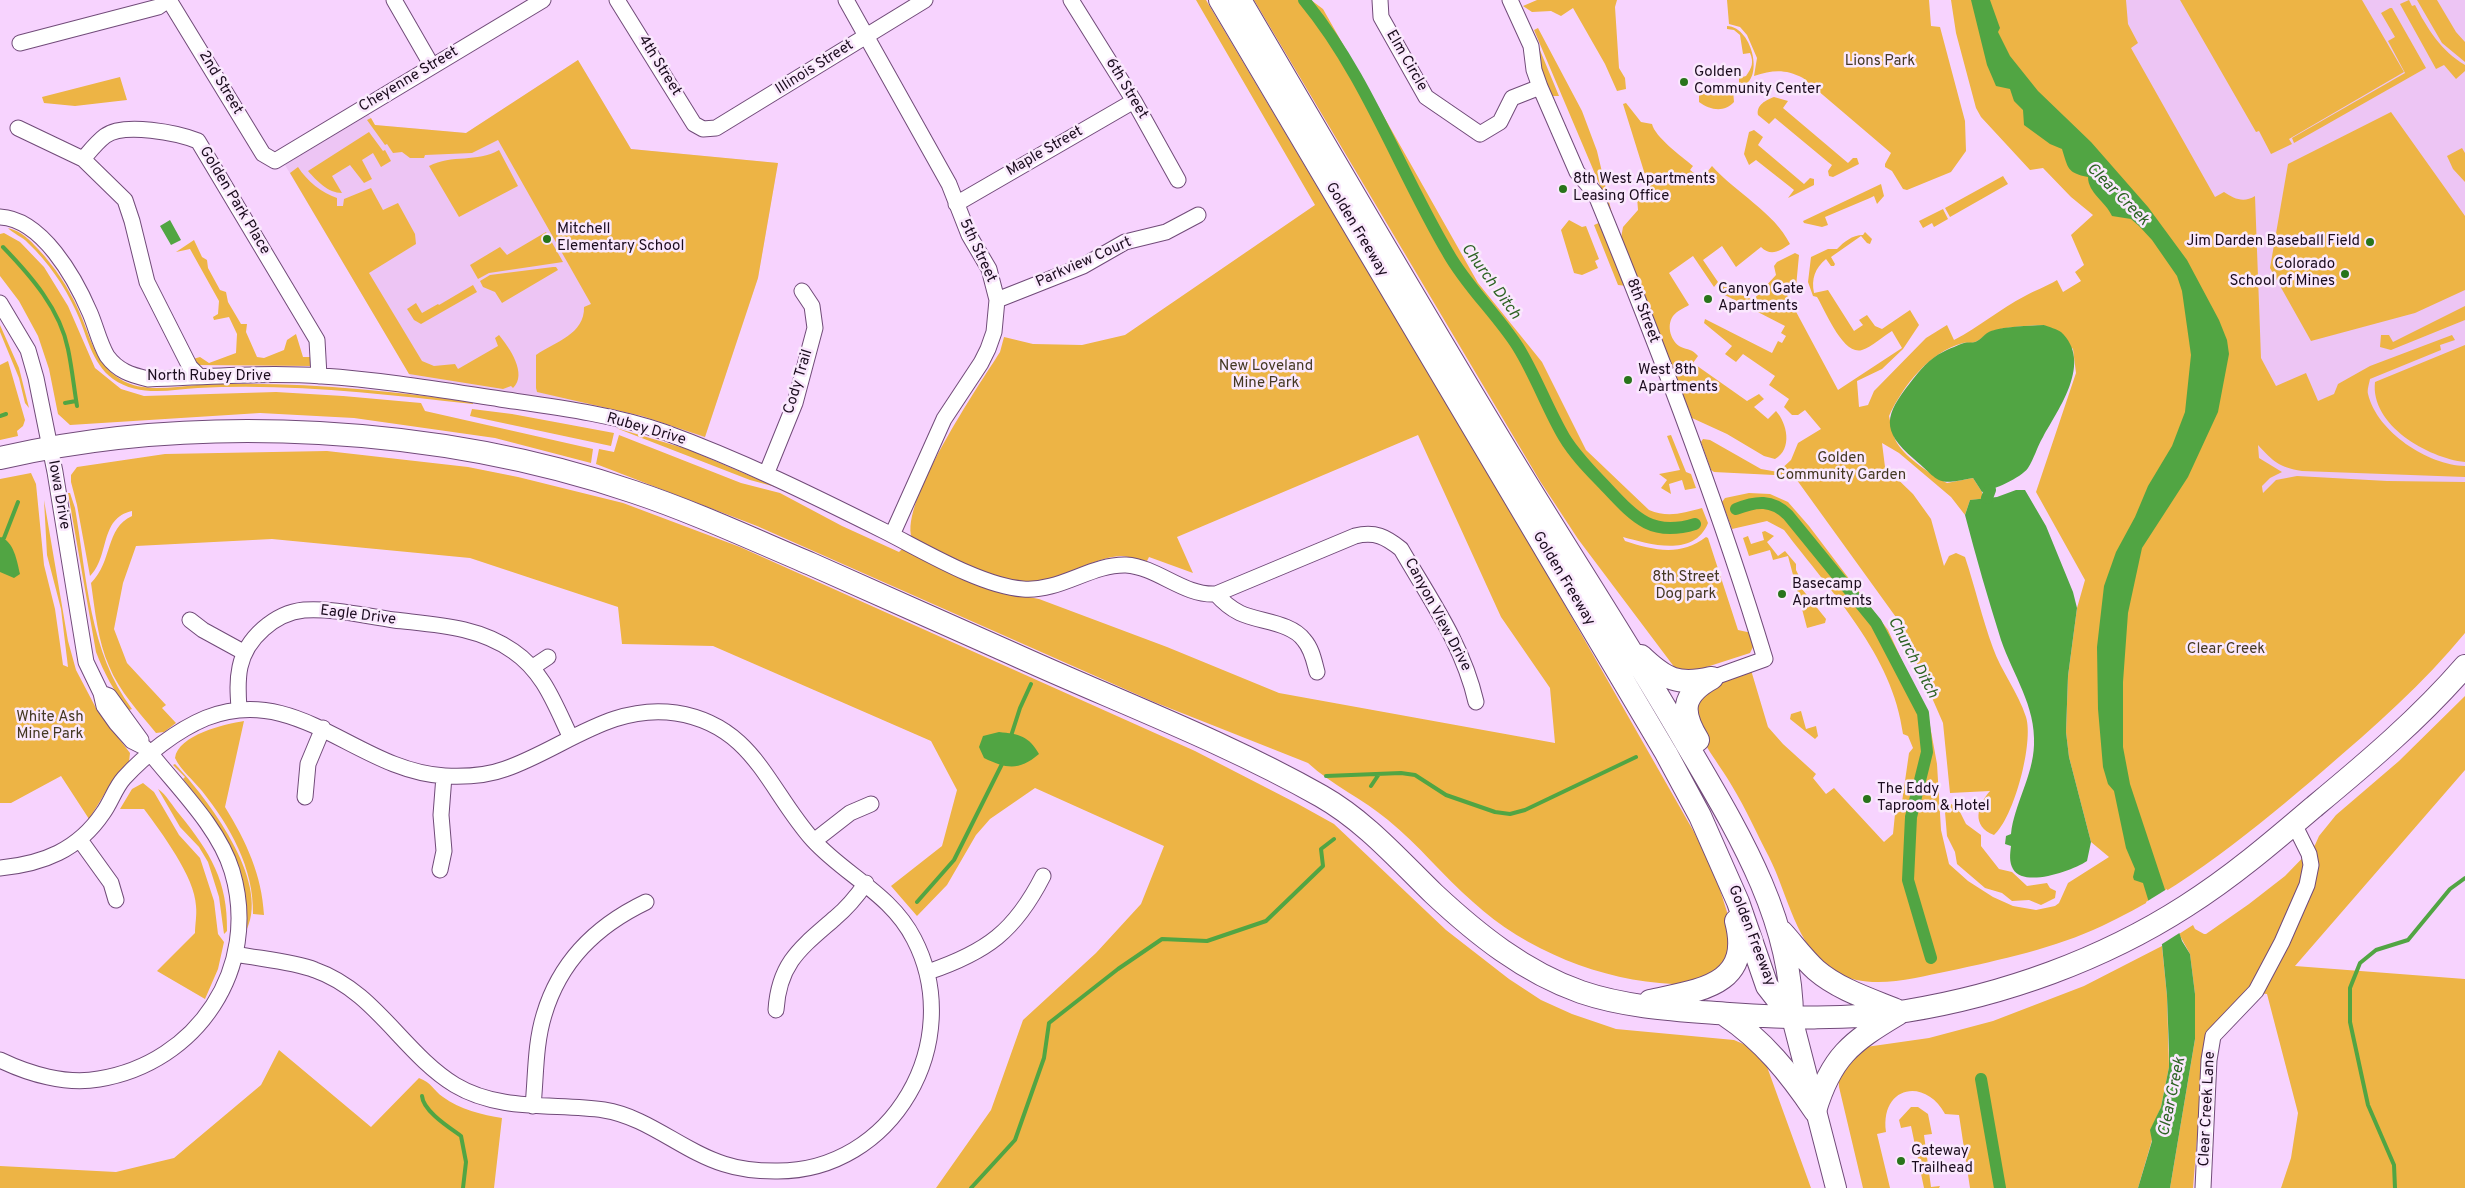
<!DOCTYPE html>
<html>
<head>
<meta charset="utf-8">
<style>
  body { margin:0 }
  canvas { display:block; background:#f7d3fe }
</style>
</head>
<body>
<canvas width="2465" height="1188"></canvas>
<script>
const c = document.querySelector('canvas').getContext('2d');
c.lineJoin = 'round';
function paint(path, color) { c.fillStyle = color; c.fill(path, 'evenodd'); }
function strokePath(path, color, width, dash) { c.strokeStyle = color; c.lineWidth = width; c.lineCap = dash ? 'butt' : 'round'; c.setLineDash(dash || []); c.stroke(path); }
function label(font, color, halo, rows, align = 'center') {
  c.font = font + ' Overpass,sans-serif'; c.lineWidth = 5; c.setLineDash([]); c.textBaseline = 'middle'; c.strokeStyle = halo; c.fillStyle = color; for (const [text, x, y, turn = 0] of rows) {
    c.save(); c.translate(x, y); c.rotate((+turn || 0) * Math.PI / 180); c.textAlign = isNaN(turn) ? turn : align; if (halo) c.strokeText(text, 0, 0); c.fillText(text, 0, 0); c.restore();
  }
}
paint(new Path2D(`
  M2116 0H2465V518L2264 501 2260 467 2113 15Z
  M578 60 631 149 778 163 758 278 704 440 543 399 411 377 285 165 367 112 375 125 466 133Z`), '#edc5f4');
paint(new Path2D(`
  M1196 0H1206L1530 544 1694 832 1715 874 1733 931 1721 974C1707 977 1688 985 1673 984 1602 981 1525 950 1473 902 1443 876 1419 845 1388 820 1363 799 1332 785 1308 763L1154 702 757 526 596 464 599 449 614 452 619 435 741 483 780 493 842 526 899 552 902 549C946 569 991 591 1039 599L1167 647 1279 693 1555 743 1550 688 1501 617 1418 435 1177 537 1193 573 1149 557 1147 561C1139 560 1129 556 1121 556 1094 557 1066 578 1037 581 999 586 947 554 912 538 899 503 979 385 1000 352L1004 337 1033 344 1082 345 1125 335 1315 205Z
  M1254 0H1311L1323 9 1478 283 1542 362 1586 450 1649 510C1668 518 1683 513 1702 508L1708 523C1694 558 1649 544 1623 537L1625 541C1653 550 1680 557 1706 537L1708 538 1738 630 1752 633 1754 645 1750 653 1688 673 1675 668 1578 539 1540 481Z
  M1537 0H1617L1615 7 1619 68 1625 78 1626 89 1617 91 1605 64 1573 8 1561 16 1551 11 1532 12 1523 6Z
  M1727 0H1929L1931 26 1940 27 1965 121 1966 151 1951 172 1907 190 1903 189 1892 171 1885 167V164L1891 153 1803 78C1785 69 1773 70 1754 76L1757 58 1747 35 1740 27 1729 24Z
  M1951 0H2126L2128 24 2138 43 2131 48 2215 197 2224 192C2234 199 2244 203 2255 196L2261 358 2276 386 2306 373 2318 401 2334 394 2338 384 2370 366 2452 335 2455 340 2440 345 2441 350 2370 379C2369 384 2367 390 2368 394 2377 432 2428 465 2465 466V477L2302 471C2278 467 2273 461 2258 445L2259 458 2282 472 2270 478 2262 486 2263 493 2276 480 2297 476 2387 481 2465 482V633C2423 684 2374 727 2324 770 2256 828 2184 888 2102 926 2055 948 2000 960 1949 971 1912 978 1869 992 1834 971 1796 948 1788 894 1769 857 1757 834 1746 809 1732 786 1724 771 1701 742 1697 727 1695 717 1696 705 1696 695L1707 686 1751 670 1768 727 1783 744 1816 774 1813 778 1826 794 1834 788 1884 842 1893 834 1895 814 1901 809 1909 753 1913 748 1908 736 1903 734C1893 655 1831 592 1784 530L1767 521 1732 529 1722 502 1725 498 1749 493 1770 494 1788 502 1809 526 1888 630 1929 720 1937 764 1941 830 1949 864 1968 881 1993 897 2013 906 2036 910 2055 906 2059 903 2068 883 2109 857 2091 842 2069 757 2066 732 2068 676 2077 608 2085 580 2036 492 2076 373 2073 349 2044 325C2027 326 2006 326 1990 332 1985 334 1981 340 1975 342 1971 344 1967 342 1963 343 1929 352 1903 386 1889 416 1891 425 1893 436 1897 443 1907 459 1932 475 1947 483L1973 478 1982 492V499L1970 500 1965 515 1951 497 1899 453 1882 443 1885 467 1913 494 1931 519 1944 566 1949 556 1956 553 1965 557C1975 587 1982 618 1993 648 2001 671 2018 692 2026 717 2034 742 2014 818 1994 835 1971 826 1977 806 1990 791L1950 793 1943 723 1898 620 1794 476 1714 472 1711 470 1701 442 1703 439 1710 440 1761 469 1778 472 1791 460 1798 443 1821 429 1805 410 1798 415H1792L1784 407 1789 399 1769 385 1775 376 1743 354 1736 362 1725 354 1732 346 1704 323 1705 319 1772 353 1778 341 1782 343 1786 336 1781 333 1785 326 1719 292 1724 286 1753 300 1776 275 1774 266 1777 262 1795 253 1799 255 1796 287 1786 293 1838 390 1902 348 1892 331C1883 336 1872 347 1862 350 1843 356 1825 310 1817 297L1813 296 1808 282 1811 257 1828 249H1837C1844 242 1852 235 1863 235L1865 232 1872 239 1870 244 1867 243 1861 236 1831 257 1835 264 1834 266H1831L1826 259C1815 268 1811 279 1814 293L1828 290 1854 331 1863 325 1859 320 1867 315 1875 326 1882 329 1910 310 1919 325 1903 349 1882 369 1857 381 1859 407 1868 405 1874 391 1926 338 1947 325 1954 340C1979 327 2000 309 2025 296 2035 290 2046 287 2057 280L2063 292 2081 281 2075 272 2084 265 2071 235 2093 215 2071 197 2043 168 2030 170 1981 117 1976 108 1956 33Z
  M2180 0H2362L2404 72 2289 139 2292 144 2271 154 2259 131 2256 132Z
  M2409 0 2412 6 2415 5C2427 28 2441 51 2465 65V71L2456 79 2444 65 2436 69 2400 4Z
  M2417 0H2437L2456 32 2465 42V62L2442 43Z
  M2390 8H2392L2426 68 2294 143 2292 138 2405 73 2388 41 2395 37 2381 13Z
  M1727 26C1754 27 1765 85 1739 86V78L1746 76C1752 68 1754 62 1750 53L1743 54 1740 35 1734 30 1727 29Z
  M1538 28 1582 111 1597 151 1612 214 1534 30Z
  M1537 43 1559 96H1551L1540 69Z
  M578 60 631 149 778 163 758 278 705 437 642 416 537 392 536 388V355C555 342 585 334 584 307L591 304 498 140 472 153 425 155 424 158H410L402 152 393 153 387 144 385 145 367 120 371 118 375 125 466 133Z
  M120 77 127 100 75 106 44 103 42 97Z
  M1699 90H1733L1734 102C1724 113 1710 110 1699 102Z
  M1774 97 1788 101 1783 108 1848 163 1853 158H1857L1859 164 1833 177 1829 176 1828 171 1832 165 1828 162 1775 118 1769 124 1758 115C1756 105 1766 100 1774 97Z
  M1626 103 1641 122 1652 124C1655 137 1681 156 1693 166L1690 170 1699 177H1703L1712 166C1736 193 1774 212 1790 244 1780 251 1771 257 1761 247L1736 267 1722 246 1703 260 1718 282 1714 287 1693 256 1669 273 1689 305C1684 308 1677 311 1673 316 1666 326 1671 342 1681 347 1688 350 1692 349 1698 356L1693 363 1747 401 1759 394 1764 399 1754 407 1768 419 1776 411C1787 423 1793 449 1775 459L1764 456 1727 434 1692 418 1621 238 1623 227 1638 210 1637 197 1651 194 1623 104Z
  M2391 112 2465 216V290L2415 313 2311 341 2270 268 2288 164Z
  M1754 130 1763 137 1758 145 1804 184 1810 178 1814 179V185L1788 198 1794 190 1789 186 1756 160 1749 165 1744 154 1749 132Z
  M369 132 383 151 385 150 391 161 381 167 373 153 362 160 372 179 364 183 350 165 332 176 342 193C328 193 317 181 308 171Z
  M2462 148 2465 153V182L2453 169 2447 156Z
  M499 150 518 186 459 217 429 166C452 154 477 163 499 150Z
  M298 167C307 181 322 193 337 198V206H343L344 199 371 188 383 210 398 203 415 234 416 244 369 273 422 361 434 366 455 364 458 369 498 346 495 338 499 335C509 347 528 374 513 388L511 386 503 389 409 374 290 173Z
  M2003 176 2008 184 1950 217 1945 208Z
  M1881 184 1884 196 1877 204 1874 196 1870 198 1825 217 1828 225 1822 227 1804 223 1803 221Z
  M1943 209 1948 219 1934 227 1932 223 1923 228 1919 221Z
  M1569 220 1582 227 1586 226 1599 259 1595 261 1598 268 1582 275 1574 273 1561 230Z
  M1601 222 1627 286 1618 285 1594 225Z
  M8 228C21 231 30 240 38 249 55 267 68 287 78 309 90 334 94 363 120 379 142 393 172 387 197 385 290 380 382 390 473 402V404C382 394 290 383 198 388 170 390 138 397 113 379 91 363 87 334 76 311 64 285 48 262 28 243 23 237 12 233 8 228Z
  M546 232 563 262 489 273 478 279 470 265 500 247 507 255Z
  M4 233 20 242 44 267 68 306 95 368 121 389 144 396 276 392 343 396 421 403 425 411 593 449 591 463 495 438 354 418 260 413 70 425 58 414 49 369 38 336 19 301 0 276V234Z
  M194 240 202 257 207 260 208 268 220 290 226 292 228 302 241 324H247L246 332 257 357 264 358 284 350 287 340 296 334 303 357H312V366L195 365 193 359 200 357 209 363 236 353 237 334 229 317 214 320 213 317 218 314 219 301 190 249 176 252Z
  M553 267H556L558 270 502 303 495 292 483 287 480 281 490 275Z
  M473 285 477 292 421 324 414 320 407 309 416 303 422 313 438 304 439 305Z
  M2465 306V320L2391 350 2380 347 2381 335H2389L2393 342Z
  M0 325 19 368 29 408 25 403 19 378 0 332Z
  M2465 345V462C2428 458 2370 425 2375 382Z
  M8 361 25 420 23 426 17 431 18 436 0 440V365Z
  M472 409 512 414 614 433 611 446 470 416Z
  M616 428 687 449 776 487 750 480Z
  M1671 435 1686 472 1691 474 1696 488 1685 490 1682 480 1669 484 1671 494 1661 488 1667 480 1659 474 1680 470 1667 436Z
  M327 451 468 467 518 477 623 503 740 547 1195 751 1298 804 1334 824 1446 930 1509 979 1541 1000 1572 1014 1616 1029 1734 1040 1748 1046 1766 1064 1811 1188H936L991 1110 1023 1020 1096 953 1141 904 1164 846 1035 788 990 819 976 835 947 885 917 916 891 886 942 846 957 790 931 741 713 646 622 644 618 607 470 558 272 539 136 546 123 583 114 629 127 663 166 705 162 708 176 723 164 732 156 733C139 712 119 691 109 666 98 641 95 611 91 583 113 561 105 528 132 516V511C99 518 110 557 90 576L77 505 71 482V475L77 467 165 454Z
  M31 473 36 484 44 565 55 609 63 665 68 667 61 609 47 555 44 500 68 641 76 670 97 710 130 753 129 762 110 785 89 819 61 776 11 803H0V479Z
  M68 493H70L75 508C87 577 89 652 132 709L129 710C114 692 104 673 96 652Z
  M1765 531 1774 536 1767 542 1778 556 1785 551 1796 564V570L1801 580 1798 584 1826 619 1825 623 1807 628 1788 556 1773 560 1770 550 1749 556 1743 538 1748 536 1751 544 1764 540 1762 532Z
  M2465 696V770L2295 966 2465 979V1188H2281L2291 1158 2298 1113 2267 994 2246 992 2203 1064 2193 1188H2170L2195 1039V994L2190 954 2179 934 2193 925 2195 929 2204 934H2206L2249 904 2285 876 2315 845 2319 836 2336 815 2399 761Z
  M1801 711 1806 729 1816 726 1818 736 1815 739 1790 719 1791 714Z
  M244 721 225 807C246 841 262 875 264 915L253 914C254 868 230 826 202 791 194 781 180 769 175 758 178 735 225 724 244 721Z
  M175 764C207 798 270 880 247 929 247 865 222 827 183 779L185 777 173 765Z
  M143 783 154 792 179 835 200 858 214 901 218 934 224 942 218 969 205 999 157 971 195 933C195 925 197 915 196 906 195 877 161 832 144 809H120L132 789Z
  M158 789C166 794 173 807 180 815 210 852 228 881 227 931L224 934 219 897 208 862 199 847 180 827Z
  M1951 804 1958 808 1966 824 1981 835V846L1999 869 2012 872 2027 886 2047 883 2050 888 2056 891 2055 898 2041 905 2029 900 2012 901 2002 893 1985 888 1957 864 1955 852 1947 836 1945 812 1947 806Z
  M2162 946 2167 996 2169 1067 2161 1107 2151 1130 2152 1140 2138 1188H1970L1959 1115 1945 1114C1925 1077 1880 1086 1886 1132L1877 1134 1890 1188H1863L1839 1087 1838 1072 1866 1047 1929 1038 1993 1021 2084 986Z
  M279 1050 371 1127 419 1078C432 1083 433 1090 443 1097 459 1109 483 1115 502 1118L494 1188H0V1166L116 1172 174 1158 261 1085Z
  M1911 1107H1918L1928 1114 1932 1134 1924 1135 1931 1187 1940 1186 1939 1188H1924L1911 1126 1901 1128 1899 1120Z`), '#edb445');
paint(new Path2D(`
  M1971 0H1990L2000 28 1998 32 2010 56 2038 91 2091 142 2148 207 2187 260 2219 320 2227 340 2229 354 2218 412 2188 477 2142 548 2128 613 2123 682V747L2130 784 2182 941 2190 954 2195 994V1039L2170 1188H2138L2152 1141 2150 1130 2161 1107 2169 1067V1050L2167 996 2162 945 2143 883 2134 880 2133 877 2135 869 2126 848 2114 791 2108 784 2103 767 2098 709 2097 647 2104 586 2116 552 2135 517 2148 486 2172 446 2185 412 2191 355 2182 291 2177 276 2152 240 2139 226 2131 219 2112 216C2106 202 2088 193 2088 177 2067 173 2068 168 2062 149L2050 144 2024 125 2023 110 2014 101 2010 89 1996 86 1987 65Z
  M170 220 181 240 171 245 160 226Z
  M2044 325C2049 327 2057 329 2061 332 2093 362 2059 408 2043 437 2037 447 2034 459 2028 468 2021 478 1993 490 1982 492L1973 478C1935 486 1941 482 1914 459 1880 430 1885 415 1910 383 1919 371 1930 358 1943 352 1949 349 1958 345 1964 343 1968 342 1972 343 1975 342 1981 340 1985 333 1991 331 2007 326 2027 326 2044 325Z
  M2016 490H2025L2046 526 2073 592 2077 608 2068 676 2066 732 2069 757 2091 842 2087 861C2072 871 2024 888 2013 869 2009 862 2010 854 2011 846L2005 844 2006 836 2011 834C2014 805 2033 776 2034 745 2036 706 2013 675 2001 640 1988 599 1976 557 1965 515L1970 500 1997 497Z
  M0 537C14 541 17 561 20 574L14 578 0 572Z
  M999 732C1019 734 1029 736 1039 754 1019 771 1007 769 984 758L979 747 983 736Z`), '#51a543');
paint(new Path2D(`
  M2167 889 2181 932 2159 946 2146 902Z`), '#f7d3fe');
strokePath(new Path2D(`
  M3 247C31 276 60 309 68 349 72 368 74 388 77 406
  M65 403 76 401
  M0 416 6 414
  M0 541 4 538 18 502
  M1011 736 1020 708 1031 684
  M1326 776 1401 773 1415 775 1446 795 1495 812 1510 814 1525 810 1636 757
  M1371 786 1379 774
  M917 902 954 860 1003 762
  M422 1096C423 1111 450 1128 461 1136L466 1162 463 1188
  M971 1188 1015 1140 1044 1058 1049 1023 1118 969 1162 939 1207 941 1266 921 1323 866 1321 849 1334 839
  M2395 1188 2394 1165 2368 1105 2350 1022V988L2360 963 2376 950 2408 940 2450 889 2465 878`), '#51a543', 4);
strokePath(new Path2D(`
  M1304 0C1366 75 1399 170 1448 253 1467 287 1497 314 1518 347 1536 376 1547 408 1564 437 1576 457 1593 473 1608 489 1636 519 1653 537 1695 524
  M1987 498 1990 490
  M1736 509C1756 501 1772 499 1788 515L1876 623 1923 713 1927 752 1911 817 1908 880 1931 958
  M1981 1079 2000 1188`), '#51a543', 12);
const minor = new Path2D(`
  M169 0 263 154 275 161 543 0
  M394 0 432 66
  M617 0 694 124 703 129 716 128 925 0
  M846 0 949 184 969 235 989 269 997 300 994 332 988 349 981 363 944 419 892 535
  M1071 0 1134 101 1178 180
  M1380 0 1381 17 1426 97 1480 134 1500 122 1512 98 1540 87
  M1510 0 1531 46 1534 70 1540 87 1577 172 1595 193C1658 346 1717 500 1765 659L1712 678
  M20 43 158 7 168 0
  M18 128 83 159 125 200 132 221 147 282 190 367 200 377
  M83 159C90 151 97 142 105 136 124 122 178 133 198 141L317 340 319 376
  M956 204 1134 101
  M0 217C42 219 75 278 90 313 96 327 99 342 107 356 118 371 131 375 148 379 206 377 265 372 322 376 382 380 441 390 500 399 555 407 612 414 664 432 741 460 812 495 884 531 922 550 981 586 1023 589 1060 592 1091 564 1126 565 1158 567 1183 596 1216 594L1355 536C1375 531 1386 537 1401 549 1430 599 1463 645 1476 702
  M997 300 1083 266 1125 242 1166 232 1198 215
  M0 303 28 350 36 378 55 472 86 662 101 693 104 706 116 723 132 741 144 747 151 754C179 789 219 828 232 871 261 968 197 1063 99 1079 66 1085 29 1074 0 1060
  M767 472 795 403 815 328 812 306 802 291
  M1216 594C1223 602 1230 608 1240 613 1259 622 1291 622 1304 640 1312 649 1314 661 1317 672
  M190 620 203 630 245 653
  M533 667 548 657
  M101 693 109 696 141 740
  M239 708C238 694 237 681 240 667 246 638 275 613 304 610 333 608 365 616 394 620 436 625 477 626 513 651 544 672 555 705 571 738
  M305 797 308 764 323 728
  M80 840 111 883 116 900
  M814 841 850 813 871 804
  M0 868C43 864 78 850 103 813 111 802 115 788 124 778 145 755 177 730 206 718 298 682 357 771 445 776 465 777 486 776 505 769 563 749 611 703 676 713 754 725 768 790 813 840 846 876 891 894 914 939 967 1041 893 1173 775 1171 759 1171 739 1169 724 1164 682 1151 648 1117 604 1110 555 1103 500 1112 455 1085 403 1053 375 991 315 970 292 961 260 959 235 954
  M440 870 444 851 441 815 444 776
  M928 972C987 952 1015 931 1043 876
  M776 1010C779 962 802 947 835 918 847 908 857 896 866 883
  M533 1106C536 1076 535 1044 544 1015 560 961 596 926 646 902
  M2203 1188 2209 1060 2213 1036 2256 991 2282 942 2307 885 2311 865 2309 854 2294 824`);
const major = new Path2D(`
  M1792 1018 1836 1188`);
const highway = new Path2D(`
  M1220 0 1666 753 1700 816 1738 902 1767 986 1792 1018
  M1240 0C1330 153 1419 307 1511 458 1568 552 1628 643 1683 738 1733 824 1792 915 1792 1018
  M0 458C200 412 440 426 634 492 694 512 752 539 811 564 878 594 944 623 1011 653 1114 700 1222 740 1321 796 1365 821 1398 859 1434 894 1477 934 1524 972 1581 992 1628 1008 1679 1010 1729 1014 1787 1018 1848 1020 1906 1011 2004 995 2102 960 2186 906 2232 877 2274 841 2315 806 2368 762 2420 718 2465 666
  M1641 656C1665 679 1678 686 1711 678
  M1698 740C1681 712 1681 695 1712 678
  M1782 932C1793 944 1803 958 1816 970 1838 989 1869 999 1896 1010
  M1650 1001C1699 990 1753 986 1736 921
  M1725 1015C1763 1040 1790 1074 1815 1111
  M1815 1111C1831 1057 1851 1042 1898 1014`);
strokePath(minor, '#714b79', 17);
strokePath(major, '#714b79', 22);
strokePath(highway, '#714b79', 24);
strokePath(minor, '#fff', 15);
strokePath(major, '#fff', 20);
strokePath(highway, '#fff', 22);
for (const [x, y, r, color] of [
  [1684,82,5,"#28741a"],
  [1563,189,5,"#28741a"],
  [547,239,5,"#28741a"],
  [2370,242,5,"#28741a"],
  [2345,274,5,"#28741a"],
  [1708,299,5,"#28741a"],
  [1628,380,5,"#28741a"],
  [1782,594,5,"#28741a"],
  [1867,799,5,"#28741a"],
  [1901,1161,5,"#28741a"]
]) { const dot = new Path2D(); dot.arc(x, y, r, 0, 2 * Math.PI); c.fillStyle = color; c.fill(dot); strokePath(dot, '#fae8fd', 2); }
label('15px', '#1b0c1e', '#fae8fd', [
  ["Elm Circle",1406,61,60],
  ["4th Street",659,66,58],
  ["Illinois Street",815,68,-32],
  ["Cheyenne Street",409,80,-31],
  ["2nd Street",220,83,59],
  ["6th Street",1126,89,59],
  ["Maple Street",1045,152,-30],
  ["Golden Park Place",234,201,59],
  ["Golden Freeway",1356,230,59],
  ["5th Street",977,251,65],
  ["Parkview Court",1084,263,-24],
  ["8th Street",1642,311,69],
  ["North Rubey Drive",209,377],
  ["Cody Trail",799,382,-73],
  ["Rubey Drive",646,430,16],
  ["Iowa Drive",58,495,80],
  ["Golden Freeway",1563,579,59],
  ["Canyon View Drive",1437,615,62],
  ["Eagle Drive",358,616,7],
  ["Golden Freeway",1751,936,69],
  ["Clear Creek Lane",2208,1109,-87]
]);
label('15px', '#443823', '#fae8fd', [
  ["Lions Park",1880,62],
  ["New Loveland",1266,367],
  ["Mine Park",1266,384],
  ["Golden",1841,459],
  ["Community Garden",1841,476],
  ["8th Street",1686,578],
  ["Dog park",1686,595],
  ["Clear Creek",2226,650],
  ["White Ash",50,718],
  ["Mine Park",50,735]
]);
label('15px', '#1b0c1e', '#fae8fd', [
  ["Golden",1694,73],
  ["Community Center",1694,90],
  ["8th West Apartments",1573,180],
  ["Leasing Office",1573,197],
  ["Mitchell",557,230],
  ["Elementary School",557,247],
  ["Jim Darden Baseball Field",2360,242,"right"],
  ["Colorado",2335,265,"right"],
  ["School of Mines",2335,282,"right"],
  ["Canyon Gate",1718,290],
  ["Apartments",1718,307],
  ["West 8th",1638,371],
  ["Apartments",1638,388],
  ["Basecamp",1792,585],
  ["Apartments",1792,602],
  ["The Eddy",1877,790],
  ["Taproom & Hotel",1877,807],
  ["Gateway",1911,1152],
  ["Trailhead",1911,1169]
], 'left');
label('italic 16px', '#2c6323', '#fae8fd', [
  ["Clear Creek",2117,195,45],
  ["Church Ditch",1490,282,54],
  ["Church Ditch",1912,658,62],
  ["Clear Creek",2173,1097,-78]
]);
</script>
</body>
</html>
